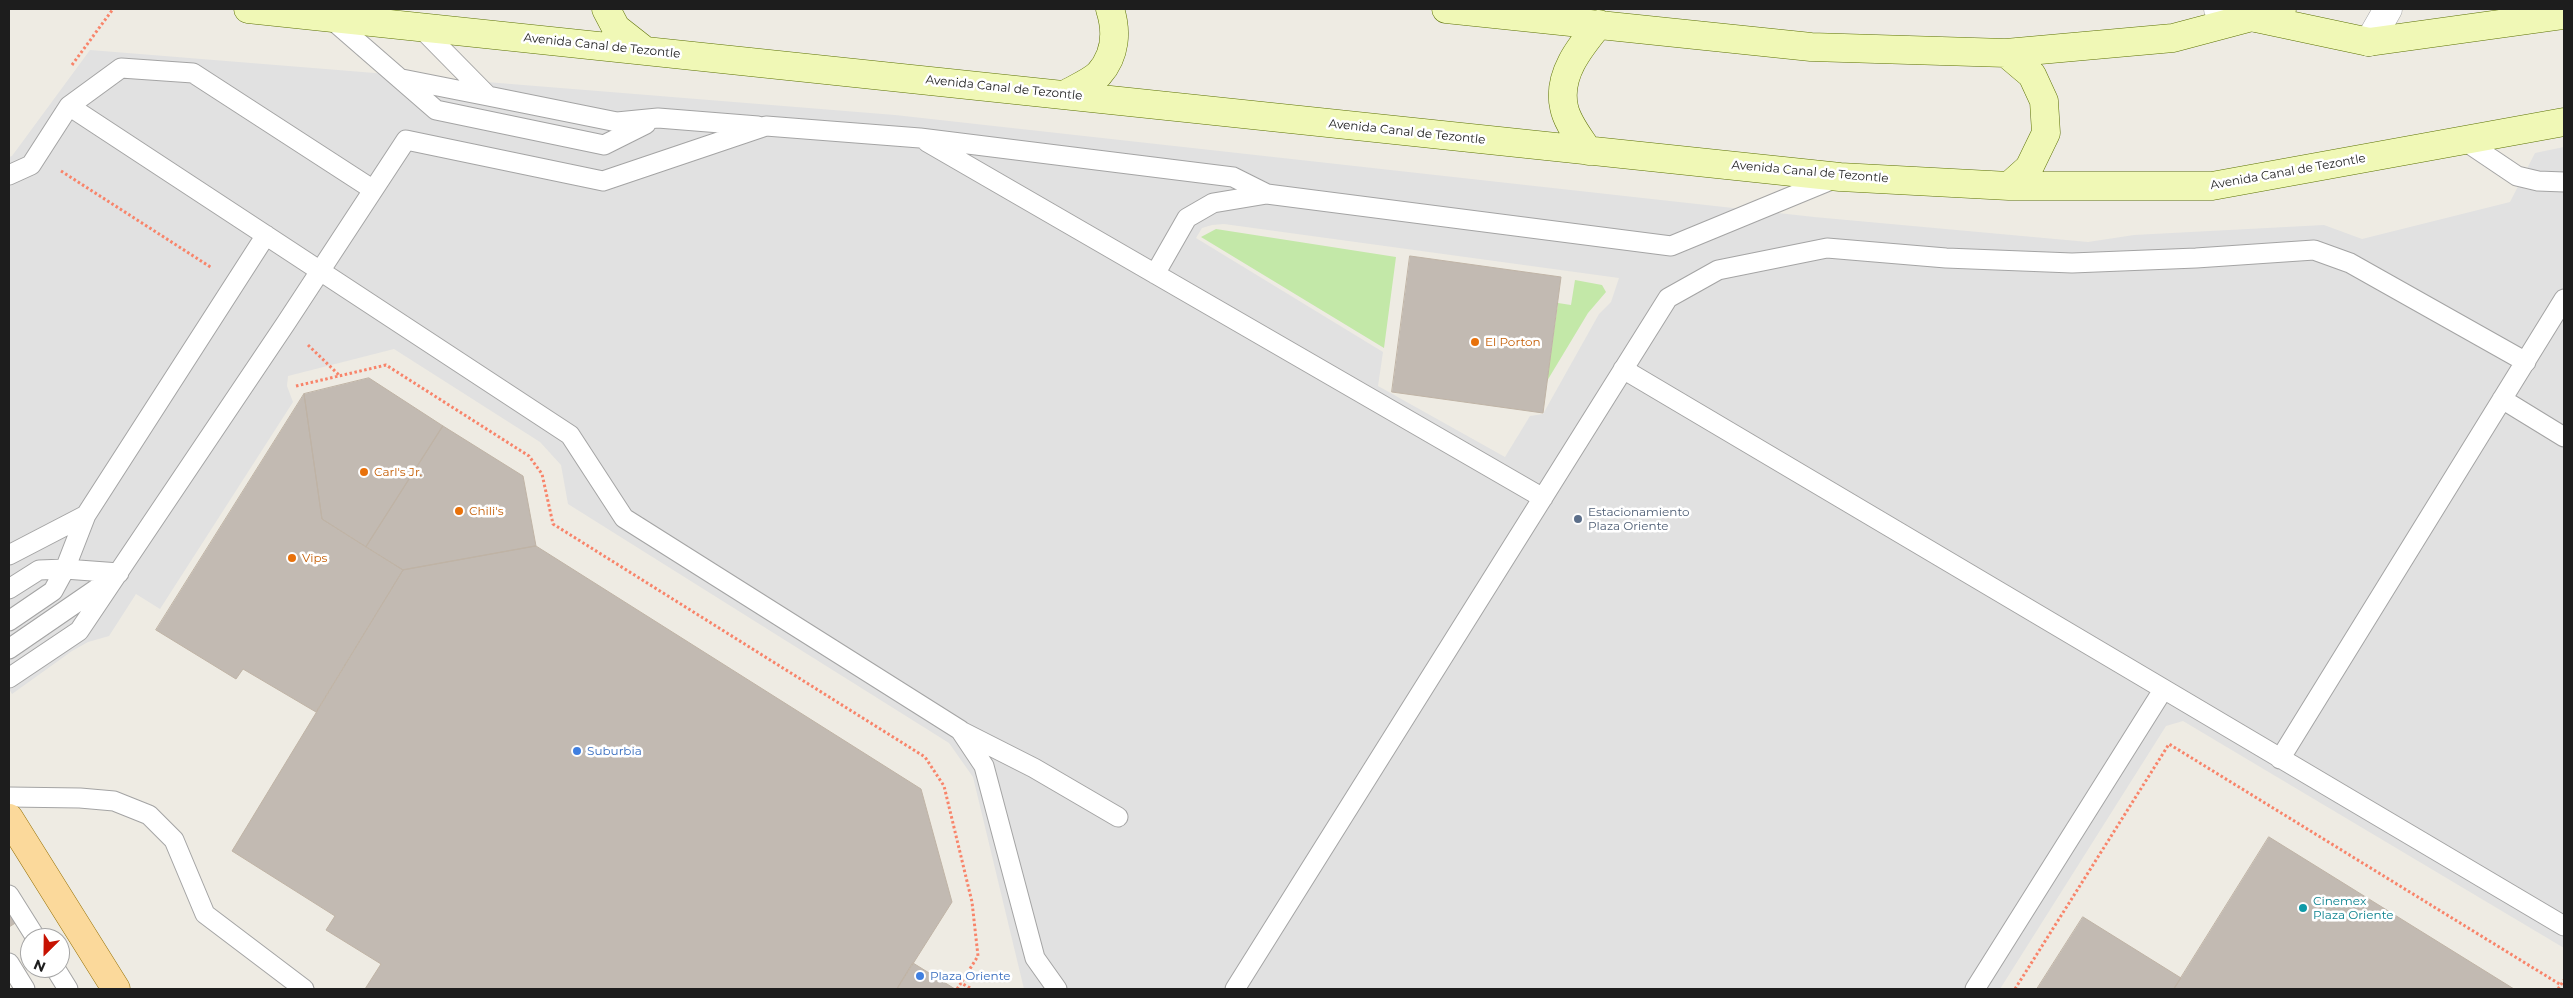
<!DOCTYPE html>
<html>
<head>
<meta charset="utf-8">
<style>
  body { margin:0 }
  #map { position:relative; width:2573px; height:998px; overflow:hidden; background:#eeebe3; font-family:Montserrat,sans-serif }
  canvas { display:block }
  .frame { position:absolute; inset:0; border:10px solid #1d1d1d; pointer-events:none }
  .north { position:absolute; left:20px; top:928px; width:50px; height:50px; box-sizing:border-box; background:#fff; border:1px solid #a5a5a5; border-radius:50%; rotate:203deg; font-size:14px; font-weight:700; line-height:20px; text-align:center; color:#1d1d1d }
  .north::after { content:''; display:block; margin:auto; width:18px; height:22px; background:#c71202; clip-path:polygon(50% 0,100% 100%,50% 72%,0 100%) }
</style>
</head>
<body>
<div id="map">
<canvas width="2573" height="998"></canvas>
<div class="frame"></div>
<div class="north">N</div>
</div>
<script>
const c = document.querySelector('canvas').getContext('2d');
c.lineJoin = 'round';
function paint(path, color) { c.fillStyle = color; c.fill(path, 'evenodd'); }
function strokePath(path, color, width, dash) { c.strokeStyle = color; c.lineWidth = width; c.lineCap = dash ? 'butt' : 'round'; c.setLineDash(dash || []); c.stroke(path); }
function label(font, color, halo, rows, align = 'center') {
  c.font = font + ' Montserrat,sans-serif'; c.lineWidth = 5; c.setLineDash([]); c.textBaseline = 'middle'; c.strokeStyle = halo; c.fillStyle = color; for (const [text, x, y, turn = 0] of rows) {
    c.save(); c.translate(x, y); c.rotate((+turn || 0) * Math.PI / 180); c.textAlign = isNaN(turn) ? turn : align; if (halo) c.strokeText(text, 0, 0); c.fillText(text, 0, 0); c.restore();
  }
}
paint(new Path2D(`
  M1216 229 1396 257 1384 348 1201 237Z
  M1575 280 1602 285 1606 292 1588 313 1547 381 1558 303 1571 305Z`), '#c3e8a8');
paint(new Path2D(`
  M90 50 895 115 1814 217 2088 242 2134 235 2324 225 2362 239 2510 202 2535 153 2564 147V948L2183 721 2166 726 2000 989H1024L973 777 949 743 568 504 561 465 540 442 394 349 288 376 287 386 293 402 160 609 136 594 109 636 88 642 72 651 12 694 9 689V157L12 156ZM1224 224 1619 278 1611 302 1599 314 1543 414 1530 416 1505 457 1378 386 1383 352 1196 238 1202 228 1212 225Z`), '#e1e1e1');
const building = new Path2D(`
  M1410 256 1561 277 1543 413 1392 392Z
  M369 378 443 426 366 547 322 519 304 394Z
  M304 394 322 519 403 570 316 712 243 669 236 679 156 630Z
  M443 426 523 476 536 546 403 570 366 547Z
  M536 546 921 789 952 902 897 989H365L381 964 326 930 335 916 232 851 403 570Z
  M2269 837 2514 989H2174Z
  M9 909 17 922 9 927Z
  M2083 917 2181 978 2174 989H2037Z
  M913 963 955 989H897Z`);
paint(building, '#c2bab2');
strokePath(building, '#bfb3a5', 1);
const service = new Path2D(`
  M329 17 436 110 604 145 646 124
  M419 26 488 96 617 122 658 118 758 126
  M402 79 488 96
  M69 106 570 435 624 518 960 730 984 766 1035 958 1057 989
  M2465 141 2517 176 2538 181 2564 182
  M927 142 1543 498
  M9 175 31 165 69 106 121 68 193 73 372 189
  M1155 274 1187 218 1213 203 1267 194
  M1623 369 2564 926
  M2502 399 2564 437
  M9 555 86 515
  M9 589 39 570 65 569 119 573
  M9 621 53 591 65 569 86 515 266 235
  M9 649 108 581
  M9 678 79 631 286 323 406 140 603 181 766 126 920 138 1233 177 1267 194 1671 246 1836 178
  M961 731 1034 768 1118 817
  M2280 759 2564 299
  M9 797 80 798 114 801 149 815 174 840 205 914 304 989
  M9 895 36 938
  M9 963 25 989
  M55 968 68 989
  M1235 989 1668 298 1718 270 1827 248 1946 258 2072 263 2196 258 2314 250 2350 263 2526 362
  M1975 989 2163 690`);
const minor = new Path2D(`
  M2218 9 2256 18
  M2369 42 2388 9`);
const secondary = new Path2D(`
  M248 9 1840 177 2009 186H2212L2564 122
  M606 9 616 28 644 50
  M1446 9 1811 47 2006 53 2173 38 2282 9
  M2256 18 2369 42 2564 15
  M2006 53 2032 75 2044 101 2046 133 2029 168 2009 186
  M1066 94C1076 88 1091 82 1099 74 1116 55 1117 31 1110 9
  M1588 151C1580 138 1567 123 1564 107 1557 75 1580 47 1599 24`);
const primary = new Path2D(`
  M9 818 116 989`);
strokePath(service, '#a4a4a4', 21);
strokePath(minor, '#a4a4a4', 29);
strokePath(secondary, '#5d7206', 29);
strokePath(primary, '#946f02', 29);
strokePath(new Path2D(`
  M72 65 113 9
  M61 171 212 268
  M308 345 339 375
  M296 386 386 365 529 456 542 474 553 524 925 757 944 786 972 902 978 956 961 983
  M957 989 961 983 972 989
  M2015 989 2169 744 2561 985
  M2558 989 2564 980`), '#f8846a', 3, [2.5, 2.5]);
strokePath(service, '#fff', 19);
strokePath(minor, '#fff', 28);
strokePath(secondary, '#f0f8b6', 28);
strokePath(primary, '#fbd99b', 28);
for (const [x, y, r, color] of [
  [1475,342,5,"#e8710a"],
  [364,472,5,"#e8710a"],
  [459,511,5,"#e8710a"],
  [1578,519,5,"#5c6f8a"],
  [292,558,5,"#e8710a"],
  [577,751,5,"#3f7fe0"],
  [2303,908,5,"#0f9aa8"],
  [920,976,5,"#3f7fe0"]
]) { const dot = new Path2D(); dot.arc(x, y, r, 0, 2 * Math.PI); c.fillStyle = color; c.fill(dot); strokePath(dot, '#fff', 2); }
label('12px', '#1d1d1d', '#fff', [
  ["Avenida Canal de Tezontle",602,46,6],
  ["Avenida Canal de Tezontle",1004,88,6],
  ["Avenida Canal de Tezontle",1407,132,6],
  ["Avenida Canal de Tezontle",1810,172,5],
  ["Avenida Canal de Tezontle",2288,172,-10]
]);
label('12px', '#c56008', '#fff', [
  ["El Porton",1485,342],
  ["Carl's Jr.",374,472],
  ["Chili's",469,511],
  ["Vips",302,558]
], 'left');
label('12px', '#4e5e75', '#fff', [
  ["Estacionamiento",1588,512],
  ["Plaza Oriente",1588,526]
], 'left');
label('12px', '#366cbe', '#fff', [
  ["Suburbia",587,751],
  ["Plaza Oriente",930,976]
], 'left');
label('12px', '#0d838f', '#fff', [
  ["Cinemex",2313,901],
  ["Plaza Oriente",2313,915]
], 'left');
</script>
</body>
</html>
